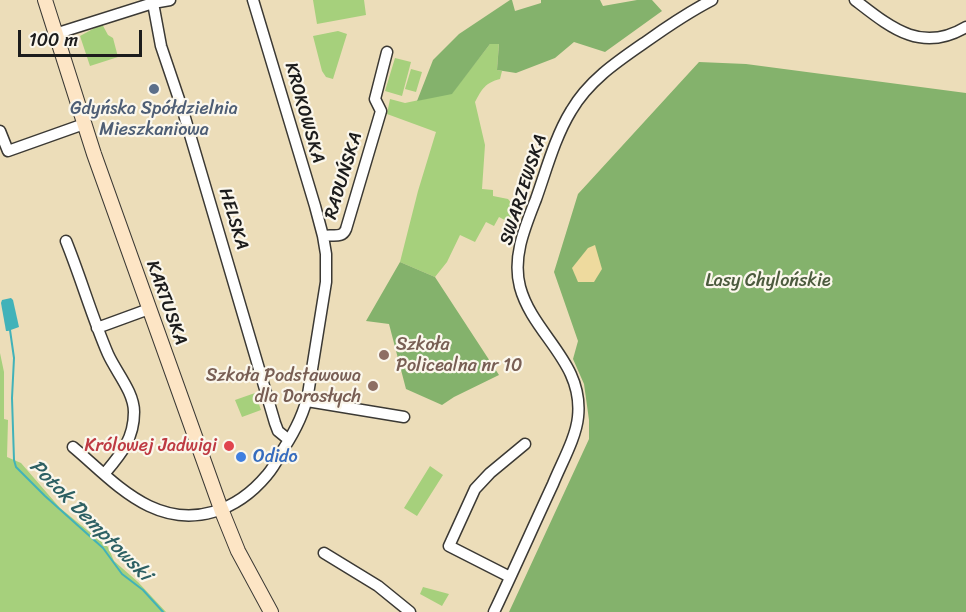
<!DOCTYPE html>
<html>
<head>
<meta charset="utf-8">
<style>
  body { margin:0 }
  #map { position:relative; width:966px; height:612px; overflow:hidden; background:#ecddb9; font-family:Sriracha,sans-serif }
  canvas { display:block }
  .scale { position:absolute; left:18px; top:30px; width:124px; height:27px; box-sizing:border-box; border:3px solid #1c1c1c; border-top:0; padding-left:8px; font-size:18px; line-height:21px; white-space:nowrap; color:#1c1c1c; -webkit-text-stroke:4px #fbf7ec; paint-order:stroke }
</style>
</head>
<body>
<div id="map">
<canvas width="966" height="612"></canvas>
<div class="scale">100 m</div>
</div>
<script>
const c = document.querySelector('canvas').getContext('2d');
c.lineJoin = 'round';
function paint(path, color) { c.fillStyle = color; c.fill(path, 'evenodd'); }
function strokePath(path, color, width, dash) { c.strokeStyle = color; c.lineWidth = width; c.lineCap = dash ? 'butt' : 'round'; c.setLineDash(dash || []); c.stroke(path); }
function label(font, color, halo, rows, align = 'center') {
  c.font = font + ' Sriracha,sans-serif'; c.lineWidth = 4.5; c.setLineDash([]); c.textBaseline = 'middle'; c.strokeStyle = halo; c.fillStyle = color; for (const [text, x, y, turn = 0] of rows) {
    c.save(); c.translate(x, y); c.rotate((+turn || 0) * Math.PI / 180); c.textAlign = isNaN(turn) ? turn : align; if (halo) c.strokeText(text, 0, 0); c.fillText(text, 0, 0); c.restore();
  }
}
paint(new Path2D(`
  M313 0H364L366 15 317 24Z
  M102 24 108 35 113 38 118 57 90 66 80 36Z
  M338 31 347 34 333 79 326 77 322 71 313 36Z
  M499 43 497 70 502 71 500 79C485 83 482 89 475 102L485 145 482 189 493 190V196L508 199 520 214 516 226 499 217 494 226 486 222 475 242 460 235 447 262 435 277 400 262 418 191 436 132 387 114 390 99 405 103 452 93 490 44Z
  M395 58 411 62 402 96 385 91Z
  M411 69 422 72 416 92 405 89Z
  M0 353 4 372V419L8 420 7 457 21 463 60 508 108 547 114 561 138 582 166 612H0Z
  M255 393 261 410 242 417 235 400Z
  M430 466 443 475 417 516 404 508Z
  M423 587 449 594 442 606 420 594Z`), '#a6d07c');
paint(new Path2D(`
  M510 0H512L515 11 541 3V0H600L603 6 637 0H652L662 11 605 52 574 42 555 58 516 73 497 70 499 44H490L452 94 417 101 433 60 459 34Z
  M699 62 746 64 966 93V612H509L589 439V420L584 384 573 359 578 341 554 272 578 194Z
  M400 262 435 277 499 375 454 397 442 405 406 389 389 324 366 321Z`), '#84b26c');
paint(new Path2D(`
  M595 245 602 269 594 282H578L572 268 588 248Z`), '#eeda9e');
paint(new Path2D(`
  M11 298 13 300 19 327 8 331H6L1 303 2 300Z`), '#41b2b9');
strokePath(new Path2D(`
  M10 330 14 358 12 398 14 460 16 467 45 496 103 548 122 574 143 590 163 612`), '#41b2b9', 2);
const street = new Path2D(`
  M855 0C890 27 921 54 966 27
  M153 3 161 46 183 111 275 423 278 431 289 440
  M55 34 153 3 170 0
  M0 131 8 151 84 124
  M323 236C333 234 342 239 346 229L381 111 375 99 387 52
  M66 241C81 278 92 317 108 354 116 372 134 392 134 412 134 439 121 454 105 473
  M97 328 149 309
  M307 401 404 417
  M73 447C97 467 120 492 149 506 193 527 237 511 267 475 274 467 279 457 284 448 295 431 304 414 308 394L326 282V254L323 236 315 206 253 0
  M324 553 378 586 410 612
  M510 577 449 546 475 489 490 473 525 444
  M494 612C514 570 533 527 553 484 561 464 576 438 578 417 584 362 533 335 520 287 512 257 525 227 536 199 546 171 555 137 571 111 589 80 618 61 647 41 668 26 689 12 712 0`);
const secondary = new Path2D(`
  M45 0 94 154 221 509 238 551 271 612`);
strokePath(street, '#3b3934', 13);
strokePath(secondary, '#3b3934', 16);
strokePath(street, '#fff', 10);
strokePath(secondary, '#fde5c5', 14);
for (const [x, y, r, color] of [
  [154,89,6,"#5c6f8a"],
  [384,355,6,"#8d6e63"],
  [373,386,6,"#8d6e63"],
  [229,446,6,"#e0444e"],
  [241,457,6,"#3f7fe0"]
]) { const dot = new Path2D(); dot.arc(x, y, r, 0, 2 * Math.PI); c.fillStyle = color; c.fill(dot); strokePath(dot, '#fbf7ec', 2); }
label('18px', '#4e5e75', '#fbf7ec', [
  ["Gdyńska Spółdzielnia",154,109],
  ["Mieszkaniowa",154,130]
]);
label('18px', '#1c1c1c', '#fbf7ec', [
  ["KROKOWSKA",304,113,74],
  ["RADUŃSKA",344,176,-73],
  ["SWARZEWSKA",524,190,-72],
  ["HELSKA",233,219,73],
  ["KARTUSKA",166,303,70]
]);
label('18px', '#4c5b3e', '#fbf7ec', [
  ["Lasy Chylońskie",768,281]
]);
label('18px', '#785e54', '#fbf7ec', [
  ["Szkoła",396,345],
  ["Policealna nr 10",396,366],
  ["Szkoła Podstawowa",361,376,"right"],
  ["dla Dorosłych",361,397,"right"]
], 'left');
label('18px', '#be3a42', '#fbf7ec', [
  ["Królowej Jadwigi",217,446]
], 'right');
label('18px', '#366cbe', '#fbf7ec', [
  ["Odido",253,457]
], 'left');
label('italic 20px', '#2d6063', '#fbf7ec', [
  ["Potok Demptowski",90,521,45]
]);
</script>
</body>
</html>
